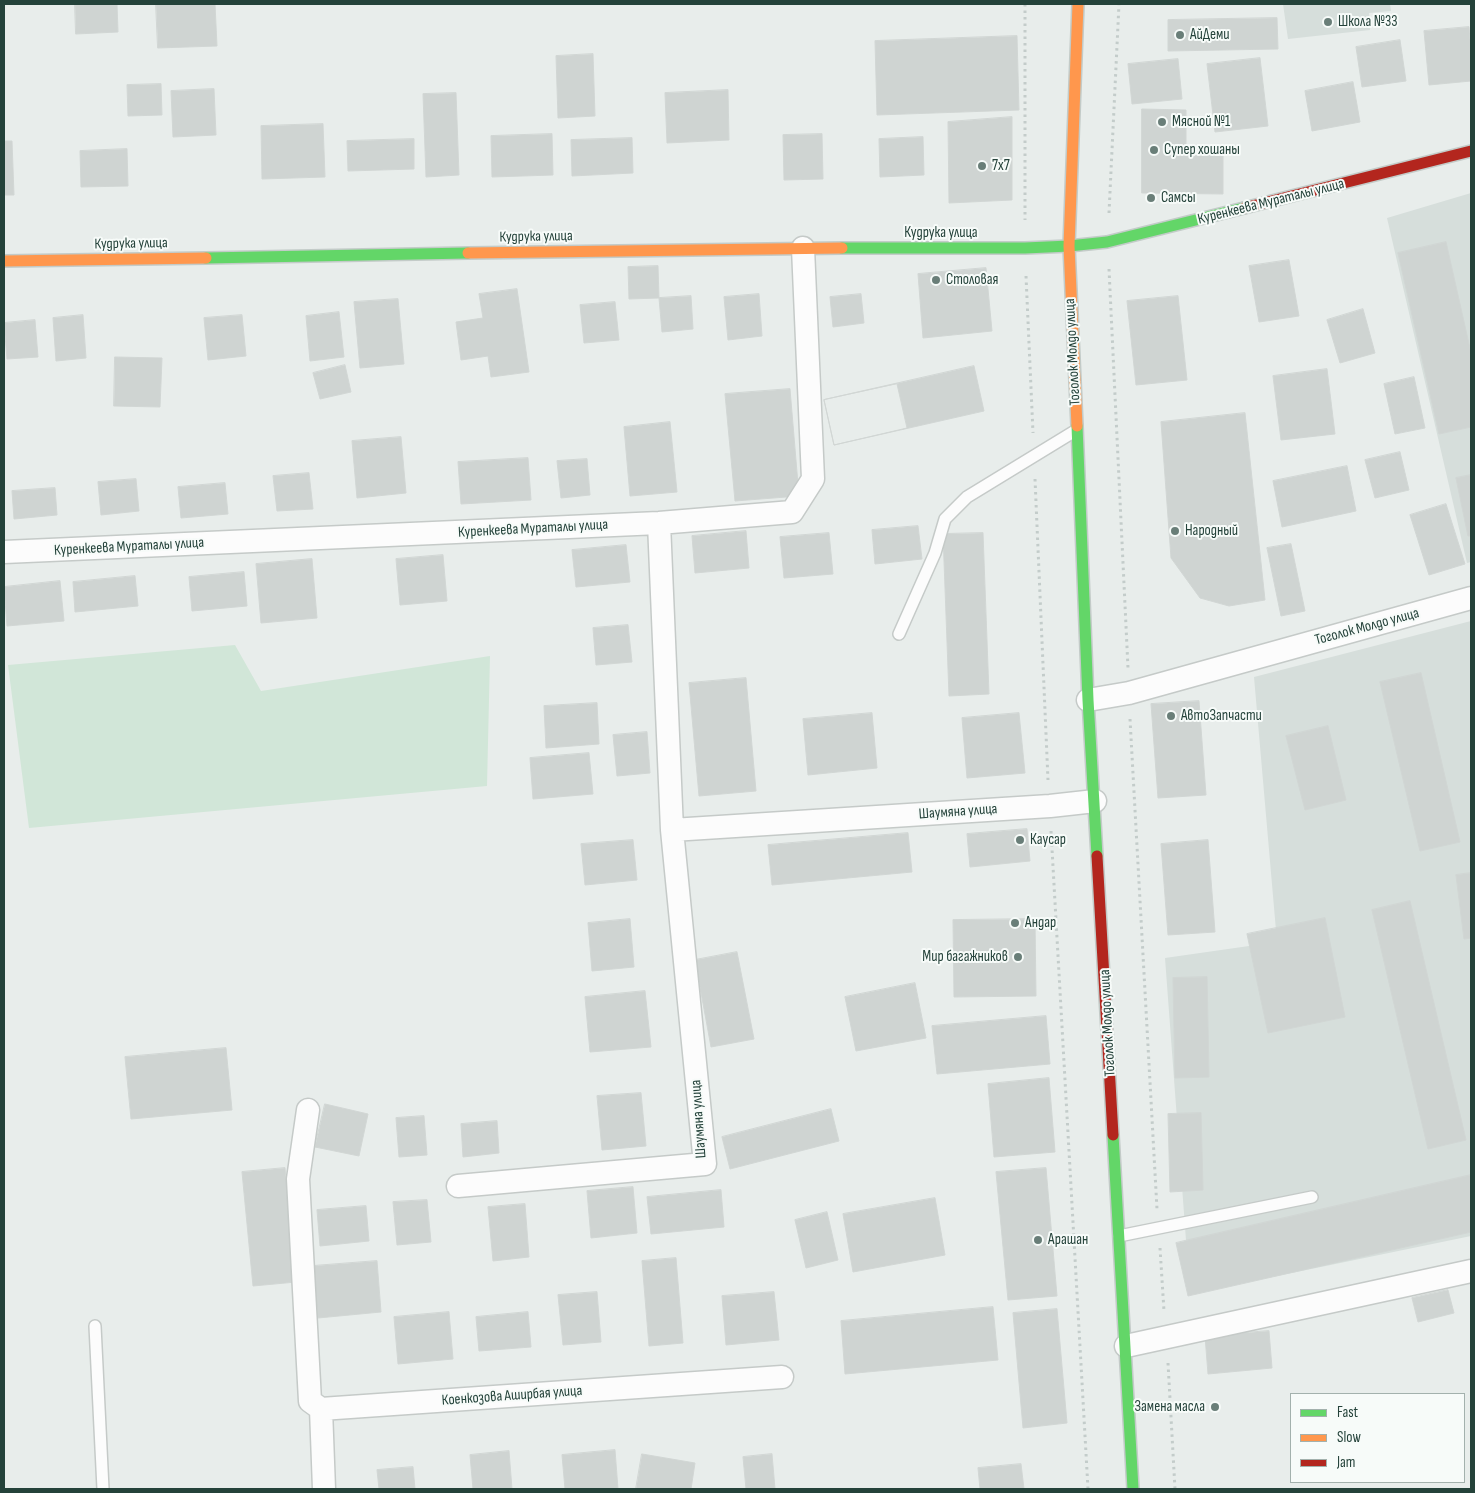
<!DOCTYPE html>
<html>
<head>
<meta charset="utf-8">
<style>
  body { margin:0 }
  #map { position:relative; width:1475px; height:1493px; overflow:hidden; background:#e8edeb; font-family:"Sofia Sans Condensed",sans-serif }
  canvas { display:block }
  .frame { position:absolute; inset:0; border:5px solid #24423a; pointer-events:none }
  .legend { position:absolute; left:1290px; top:1393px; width:175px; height:90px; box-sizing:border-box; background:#f7fbf9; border:1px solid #a3b1ad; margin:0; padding:6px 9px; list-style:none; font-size:15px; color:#24423a }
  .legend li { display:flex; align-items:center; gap:10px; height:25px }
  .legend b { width:25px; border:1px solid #a3b1ad }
</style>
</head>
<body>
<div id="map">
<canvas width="1475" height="1493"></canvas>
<div class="frame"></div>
<ul class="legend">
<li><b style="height:6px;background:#63d668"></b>Fast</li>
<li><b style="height:6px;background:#ff974d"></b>Slow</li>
<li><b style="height:6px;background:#b3261e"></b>Jam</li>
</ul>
</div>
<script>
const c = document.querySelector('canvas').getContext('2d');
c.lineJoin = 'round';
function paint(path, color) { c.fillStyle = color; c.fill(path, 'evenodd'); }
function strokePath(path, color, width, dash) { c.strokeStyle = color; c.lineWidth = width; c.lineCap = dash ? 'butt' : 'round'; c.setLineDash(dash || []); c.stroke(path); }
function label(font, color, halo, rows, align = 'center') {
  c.font = font + ' "Sofia Sans Condensed",sans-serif'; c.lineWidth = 4; c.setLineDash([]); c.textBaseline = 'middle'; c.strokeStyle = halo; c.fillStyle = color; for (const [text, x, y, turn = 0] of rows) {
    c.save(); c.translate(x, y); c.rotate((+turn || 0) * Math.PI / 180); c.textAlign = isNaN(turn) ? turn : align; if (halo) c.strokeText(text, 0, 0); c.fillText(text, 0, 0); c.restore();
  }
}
paint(new Path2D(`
  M1283 4H1390L1391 11 1369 13 1370 30 1288 39Z
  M1471 193V562L1467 563 1387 218Z
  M1471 621V1236L1190 1294 1165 958 1277 942 1254 677Z`), '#d6dedb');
paint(new Path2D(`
  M235 645 261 691 490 656 487 786 29 828 8 665Z`), '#d1e6d8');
const building = new Path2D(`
  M75 4H117L118 32 76 34Z
  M156 4H215L217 46 158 48Z
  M1277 18 1278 49 1168 51V20Z
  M1469 27 1471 51V81L1429 85 1424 31Z
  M1017 36 1019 110 877 115 875 41Z
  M1400 40 1406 81 1362 87 1356 47Z
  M593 54 595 116 558 118 556 56Z
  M1260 58 1268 126 1215 132 1207 64Z
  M1178 59 1182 99 1132 104 1128 64Z
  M1353 82 1360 122 1312 131 1305 91Z
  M161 84 162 115 128 116 127 85Z
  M214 89 216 135 173 137 171 91Z
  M728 90 729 140 667 143 665 93Z
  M456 93 459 175 426 177 423 94Z
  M1142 109 1186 110V155H1223V194L1142 193Z
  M1012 117V200L949 203 948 122Z
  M323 124 325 177 262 179 261 126Z
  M552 134 553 175 492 177 491 136Z
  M822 134 823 179 784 180 783 135Z
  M923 137 924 175 880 177 879 139Z
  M632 138 633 173 572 176 571 140Z
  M414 139V169L348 171 347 141Z
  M4 141H12L14 195H4Z
  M127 149 128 186 81 187 80 151Z
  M1446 242 1471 353V427L1439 434 1398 253Z
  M1289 260 1299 316 1259 322 1249 266Z
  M658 266 659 298 629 299 628 267Z
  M986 268 992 331 923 338 918 274Z
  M517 289 529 372 491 377 488 356 461 360 456 322 483 318 479 294Z
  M759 294 762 336 728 340 724 297Z
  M861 294 864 323 833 327 830 297Z
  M691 296 693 329 662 332 659 298Z
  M1178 296 1187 380 1136 385 1127 301Z
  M398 299 404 364 360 368 354 302Z
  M615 302 619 340 584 343 580 305Z
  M1363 309 1375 353 1340 363 1327 320Z
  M339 312 344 357 310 361 306 316Z
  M83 315 86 358 56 361 53 318Z
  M242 315 246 356 208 360 204 318Z
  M35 320 38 357 7 359 4 323Z
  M115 357 162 358 160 407 114 406Z
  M345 365 351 392 320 399 313 373Z
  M974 366 984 411 834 445 824 400Z
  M1327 369 1335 434 1281 440 1273 376Z
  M1414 377 1425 428 1395 434 1384 384Z
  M897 384 907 428 834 445 824 400Z
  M790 389 799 496 735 501 725 394Z
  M1245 413 1265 600 1229 606 1200 598 1171 558 1161 422Z
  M670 422 677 492 630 496 624 427Z
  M401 437 406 493 357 498 352 441Z
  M1400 452 1409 490 1375 498 1365 460Z
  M528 458 531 500 461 504 458 462Z
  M587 459 590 495 561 498 557 461Z
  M1347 466 1356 511 1282 527 1273 481Z
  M309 473 313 509 277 511 273 476Z
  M1471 475V536H1468L1456 478Z
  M136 479 139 511 101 515 98 482Z
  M225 483 228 514 181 518 178 487Z
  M55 488 57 515 14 519 12 491Z
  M1446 504 1465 564 1429 575 1410 515Z
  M918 526 922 559 875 564 872 530Z
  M746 531 749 568 695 573 692 536Z
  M829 533 833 574 784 578 780 537Z
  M983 533 989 694 949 696 943 534Z
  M1291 544 1305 611 1281 616 1267 548Z
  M626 545 630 582 576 587 572 550Z
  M443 555 447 601 400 605 396 559Z
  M312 559 317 618 261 623 256 564Z
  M244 572 247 606 192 611 189 577Z
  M135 576 138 606 75 612 73 582Z
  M60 581 64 621 7 626 4 587Z
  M628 625 632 662 596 665 593 628Z
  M1421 673 1460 842 1420 851 1380 682Z
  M746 678 756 791 699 796 689 683Z
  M1199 701 1206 795 1158 798 1151 704Z
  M597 703 599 744 546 748 544 706Z
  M872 713 877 768 808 775 803 719Z
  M1019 713 1025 773 967 778 962 718Z
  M1328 726 1346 800 1305 810 1286 736Z
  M647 732 650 773 617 776 613 735Z
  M589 753 593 794 533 799 530 758Z
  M1027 829 1030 861 970 867 967 834Z
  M908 833 912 872 772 885 768 845Z
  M633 840 637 880 585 885 581 844Z
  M1208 840 1215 932 1168 935 1161 844Z
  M1471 873V938L1464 939 1456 875Z
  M1410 901 1466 1140 1428 1149 1372 910Z
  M1325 918 1345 1017 1268 1033 1247 934Z
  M630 919 634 967 592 971 588 923Z
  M1035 919 1036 996 954 997 953 920Z
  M737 952 754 1039 711 1047 695 960Z
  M1207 977 1209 1077 1175 1078 1173 978Z
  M915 983 926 1038 856 1051 845 997Z
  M645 991 651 1047 590 1052 585 997Z
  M1046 1016 1050 1064 937 1074 932 1026Z
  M226 1048 232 1110 131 1119 125 1057Z
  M1049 1078 1055 1152 994 1157 988 1084Z
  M641 1093 646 1146 602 1150 597 1096Z
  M325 1104 368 1114 359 1156 315 1147Z
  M831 1109 839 1141 730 1169 722 1137Z
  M1201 1113 1203 1190 1170 1192 1168 1114Z
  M424 1116 427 1155 399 1157 396 1118Z
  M497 1121 499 1153 463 1157 461 1124Z
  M285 1168 296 1282 253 1286 242 1172Z
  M1046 1168 1057 1296 1008 1300 996 1172Z
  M1471 1175V1232L1188 1296 1176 1243Z
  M633 1187 637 1233 591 1238 587 1191Z
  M721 1190 724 1227 651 1234 647 1197Z
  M935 1198 945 1255 853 1272 843 1214Z
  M427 1200 431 1242 397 1245 393 1202Z
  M525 1204 529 1257 493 1261 488 1207Z
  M366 1206 369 1241 320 1246 317 1210Z
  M827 1212 838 1260 806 1268 795 1220Z
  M676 1258 683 1343 649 1346 642 1261Z
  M377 1261 381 1312 318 1318 313 1266Z
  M1448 1290 1454 1313 1418 1322 1412 1298Z
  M597 1292 601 1342 563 1345 558 1295Z
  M774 1292 779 1340 726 1345 722 1296Z
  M993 1307 998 1360 845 1374 841 1321Z
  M1057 1309 1067 1423 1023 1428 1013 1313Z
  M449 1312 453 1359 398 1364 394 1317Z
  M528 1312 531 1347 479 1351 476 1317Z
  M1269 1331 1272 1368 1208 1374 1205 1336Z
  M615 1450 618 1489H565L562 1455Z
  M509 1451 512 1489H473L470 1455Z
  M642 1454 695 1463 691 1489H636Z
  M772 1454 775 1489H746L743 1457Z
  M1021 1464 1024 1489H980L978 1468Z
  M413 1467 415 1489H379L377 1470Z`);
paint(building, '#cfd4d2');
strokePath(building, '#d1d6d4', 1);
const lane = new Path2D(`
  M899 634 935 553 945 519 967 497 1075 431
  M1119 1236 1312 1197
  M95 1326 103 1489`);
const street = new Path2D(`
  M4 552 659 523 792 512 813 479 803 248
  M1088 700 1129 693 1471 598
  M672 830 1050 806 1095 801
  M308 1110 298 1179 310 1401 321 1409
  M458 1186 705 1164 672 830 659 523
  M1126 1346 1471 1271
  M324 1489 321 1409 782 1377`);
const fast = new Path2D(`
  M842 248H1025L1069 246 1107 242 1244 208
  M206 258 468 253
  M1077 426 1088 700 1097 856
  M1113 1135 1133 1489`);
const slow = new Path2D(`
  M468 253 842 248
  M4 261 206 258
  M1077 426 1069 246 1078 4`);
const jam = new Path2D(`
  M1244 208 1471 151
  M1097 856 1113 1135`);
strokePath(lane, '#c5cac8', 14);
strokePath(street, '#c5cac8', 25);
strokePath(fast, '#c3cbc8', 14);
strokePath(slow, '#c3cbc8', 14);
strokePath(jam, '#c3cbc8', 14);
strokePath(new Path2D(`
  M1025 4V220
  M1109 213 1119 4
  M1109 269 1128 668
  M1026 276 1033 433
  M1035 479 1048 780
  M1130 719 1157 1209
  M1051 831 1088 1489
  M1160 1248 1164 1311
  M1168 1363 1175 1489`), '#c3ccca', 3, [2.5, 4]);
strokePath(lane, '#fcfcfc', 11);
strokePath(street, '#fcfcfc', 22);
strokePath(fast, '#63d668', 11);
strokePath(slow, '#ff974d', 11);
strokePath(jam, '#b3261e', 11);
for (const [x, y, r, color] of [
  [1328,22,5,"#697e78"],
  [1180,35,5,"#697e78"],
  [1162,122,5,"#697e78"],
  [1154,150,5,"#697e78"],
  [982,166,5,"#697e78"],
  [1151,198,5,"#697e78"],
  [936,280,5,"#697e78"],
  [1175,531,5,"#697e78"],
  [1171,716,5,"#697e78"],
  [1020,840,5,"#697e78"],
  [1015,923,5,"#697e78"],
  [1018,957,5,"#697e78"],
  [1038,1240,5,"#697e78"],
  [1215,1407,5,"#697e78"]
]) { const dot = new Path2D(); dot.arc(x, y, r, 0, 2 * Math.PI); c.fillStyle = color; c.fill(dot); strokePath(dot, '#f7fbf9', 2); }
label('15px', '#24423a', '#f7fbf9', [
  ["Школа №33",1338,22],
  ["АйДеми",1190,35],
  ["Мясной №1",1172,122],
  ["Супер хошаны",1164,150],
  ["7x7",992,166],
  ["Самсы",1161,198],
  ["Столовая",946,280],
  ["Народный",1185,531],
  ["АвтоЗапчасти",1181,716],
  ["Каусар",1030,840],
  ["Андар",1025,923],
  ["Мир багажников",1008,957,"right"],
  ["Арашан",1048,1240],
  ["Замена масла",1205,1407,"right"]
], 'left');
label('15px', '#24423a', '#f7fbf9', [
  ["Куренкеева Мураталы улица",1271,202,-14],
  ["Кудрука улица",941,233],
  ["Кудрука улица",536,237,-1],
  ["Кудрука улица",131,244,-1],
  ["Тоголок Молдо улица",1073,352,-93],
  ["Куренкеева Мураталы улица",533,529,-3],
  ["Куренкеева Мураталы улица",129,547,-3],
  ["Тоголок Молдо улица",1367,627,-15],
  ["Шаумяна улица",958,812,-4],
  ["Тоголок Молдо улица",1108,1023,-93],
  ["Шаумяна улица",699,1119,-94],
  ["Коенкозова Аширбая улица",512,1396,-4]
]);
</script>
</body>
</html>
